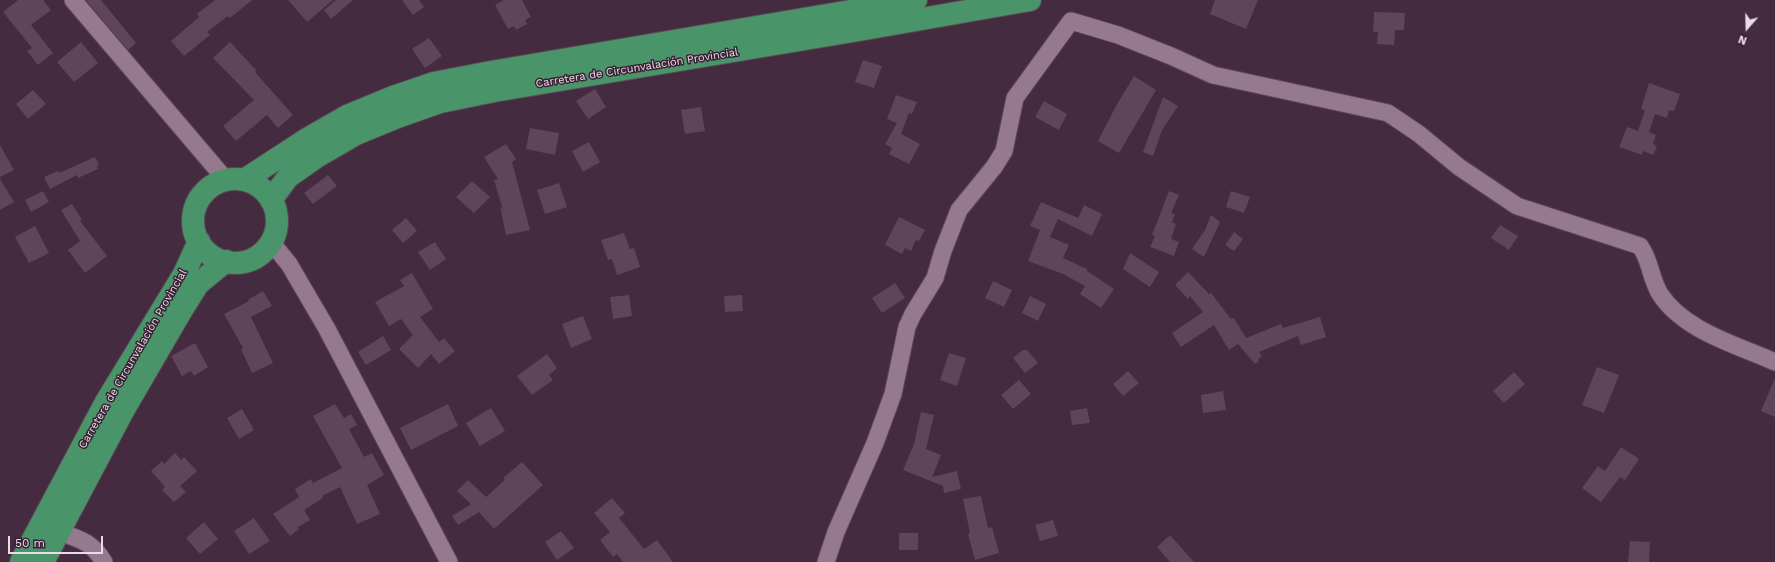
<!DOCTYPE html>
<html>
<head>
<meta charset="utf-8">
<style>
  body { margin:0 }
  #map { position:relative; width:1775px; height:562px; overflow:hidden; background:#442b3f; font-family:"Work Sans",sans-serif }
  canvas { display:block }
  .north { position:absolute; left:1727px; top:8px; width:40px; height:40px; -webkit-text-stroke:3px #392134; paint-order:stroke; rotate:200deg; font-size:11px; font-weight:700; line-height:16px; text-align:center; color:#ebdbe7 }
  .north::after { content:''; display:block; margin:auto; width:14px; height:18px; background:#ebdbe7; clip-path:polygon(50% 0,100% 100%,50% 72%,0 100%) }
  .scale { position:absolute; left:8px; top:536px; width:95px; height:18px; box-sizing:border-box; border:2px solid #ebdbe7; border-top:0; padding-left:5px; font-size:12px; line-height:14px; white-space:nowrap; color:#ebdbe7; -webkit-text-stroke:3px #392134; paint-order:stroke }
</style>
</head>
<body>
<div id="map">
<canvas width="1775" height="562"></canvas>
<div class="north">N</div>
<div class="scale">50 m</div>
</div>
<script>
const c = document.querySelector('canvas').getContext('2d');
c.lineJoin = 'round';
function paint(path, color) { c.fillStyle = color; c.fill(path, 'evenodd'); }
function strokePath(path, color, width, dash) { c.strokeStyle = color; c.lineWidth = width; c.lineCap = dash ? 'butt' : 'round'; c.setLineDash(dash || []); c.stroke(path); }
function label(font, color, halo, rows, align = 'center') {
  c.font = font + ' "Work Sans",sans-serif'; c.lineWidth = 3; c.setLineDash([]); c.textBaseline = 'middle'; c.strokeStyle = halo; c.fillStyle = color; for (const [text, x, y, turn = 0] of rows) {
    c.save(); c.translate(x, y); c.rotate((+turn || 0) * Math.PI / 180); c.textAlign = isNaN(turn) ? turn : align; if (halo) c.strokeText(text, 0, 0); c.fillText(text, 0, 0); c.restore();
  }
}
paint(new Path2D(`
  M18 0H43L51 10 31 25 53 53 38 65 27 51 32 48 3 12Z
  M86 0H101L136 43 128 50Z
  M215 0H252L230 18 228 16 207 32 210 35 184 56 171 41 199 17 197 14Z
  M288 0H333L307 22Z
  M336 0H353L331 19 324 10Z
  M402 0H419L424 7 413 15Z
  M504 0H522L531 17 525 20 527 24 516 30 514 26 508 29 495 5Z
  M1215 0H1258L1246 29 1210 14Z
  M1374 12 1405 13 1404 30H1395L1394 45 1377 44 1378 32H1373Z
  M429 38 442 56 425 68 412 49Z
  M81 42 98 63 74 82 57 62Z
  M230 42 257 71 255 72 293 115 278 128 267 115 236 141 223 126 254 100 213 58Z
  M863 60 882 66 874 88 855 82Z
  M1134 76 1156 90 1119 153 1098 141 1116 106Z
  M1649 83 1680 94 1674 111 1669 110 1667 118 1655 114 1649 132 1656 135 1653 144 1657 146 1653 155 1643 151 1642 155 1619 147 1627 127 1638 131 1645 110 1641 109Z
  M595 89 606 107 588 119 576 101Z
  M33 90 46 104 28 119 16 104Z
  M896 95 917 102 912 114 909 113 901 134 920 144 909 164 889 154 892 148 885 144 897 123 887 119Z
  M1163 97 1178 106 1162 130 1153 156 1143 152Z
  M1044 101 1067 114 1059 130 1035 117Z
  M701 107 705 131 685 134 681 110Z
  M530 128 559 133 555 155 526 149Z
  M589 142 600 162 583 172 572 151Z
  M506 144 516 159 512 162 530 230 506 235 500 206 503 210 494 180 498 179 484 157Z
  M0 145 14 170 0 177Z
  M95 157 99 165 97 166 98 169 78 178 77 175 50 189 44 177 58 171 59 173Z
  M328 175 337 186 313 204 304 193Z
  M0 179 14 202 0 210Z
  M472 181 490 197 474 213 456 197Z
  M559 183 567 207 545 214 537 190Z
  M43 191 49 202 31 212 25 200Z
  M1169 191 1179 195 1171 213 1175 214 1172 222 1176 224 1171 239 1179 242 1174 256 1150 247 1155 236 1152 235Z
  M1231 191 1250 197 1244 213 1226 207Z
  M1041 202 1078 218 1084 205 1102 214 1092 236 1058 219 1050 237 1069 245 1063 258 1087 269V271L1114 289 1101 308 1080 294 1085 286 1063 274 1028 261 1040 230 1030 226Z
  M72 204 82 220 80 221 107 256 85 273 68 250 80 241 61 210Z
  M1211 215 1220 222 1204 257 1192 249 1205 230Z
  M899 217 925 230 919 241 916 240 911 251 905 248 902 254 885 245Z
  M406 218 417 231 403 243 392 230Z
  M1500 225 1518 236 1509 250 1491 238Z
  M35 226 49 253 29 263 15 237Z
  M1234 232 1243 239 1234 251 1225 245Z
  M624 233 630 249 634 248 640 267 617 275 612 259 608 260 601 240Z
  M435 242 446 259 430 270 418 252Z
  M1130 253 1159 272 1150 287 1123 269Z
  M1188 272 1209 294 1211 293 1231 319 1234 318 1246 338 1281 324 1283 328 1320 317 1326 337 1301 345 1298 336 1259 352 1262 356 1258 359 1259 361 1255 364 1238 344 1229 350 1214 325 1181 347 1172 333 1203 312 1190 296 1188 299 1175 285Z
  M412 273 433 309 420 317 439 342 444 338 455 351 439 364 431 354 418 368 399 349 413 335 401 319 389 326 375 302 404 286 400 280Z
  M993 281 1012 290 1004 307 985 298Z
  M895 283 905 298 882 313 872 298Z
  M263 291 272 306 251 317 273 363 252 373 241 349 243 348 224 314 249 301 248 300Z
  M629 295 632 316 613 319 610 297Z
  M742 295 743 311 725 312 724 296Z
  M1030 296 1046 304 1038 321 1022 313Z
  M583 316 592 339 571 348 562 324Z
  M383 336 391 350 366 365 358 352Z
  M195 343 208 367 194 376 191 371 182 376 171 356Z
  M1023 350H1027L1038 363 1025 373 1013 358Z
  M949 353 966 358 957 386 940 380Z
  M547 354 557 368 549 375 553 380 532 395 517 376Z
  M1597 367 1619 375 1604 413 1582 405Z
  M1128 371 1139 383 1123 396 1113 384Z
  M1514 372 1525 384 1504 403 1493 391Z
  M1775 378V417L1761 411Z
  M1019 380 1031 394 1013 409 1001 395Z
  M1223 391 1226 410 1203 413 1201 395Z
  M335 404 344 418 351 414 357 425 349 429 364 457 372 453 384 475 367 485 380 514 357 524 340 487 322 496 323 498 304 510 310 520 298 527 299 529 290 536 273 514 299 497 295 489 311 479 313 483 342 468 313 416Z
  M448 404 458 426 411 450 400 428Z
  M491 408 505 431 480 446 466 423Z
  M1087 408 1090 423 1072 425 1070 411Z
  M242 409 254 430 239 439 227 418Z
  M921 412 934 415 926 449 941 455 932 477 957 471 961 489 944 493 943 486 903 470 914 444Z
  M1621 447 1639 459 1625 480 1620 477 1601 502 1582 488 1598 466 1605 471Z
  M175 453 181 460 184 457 197 471 180 486 186 492 174 502 162 490 165 487 151 471 162 461 164 464Z
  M522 462 543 485 494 529 479 512 458 525 452 516 471 504 457 491 468 480 486 497 505 480 503 478Z
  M981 496 988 528 992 527 999 553 975 560 968 534 970 533 963 499Z
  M612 498 625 513 619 518 644 549 657 540 673 562H623L617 554 613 557 600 540 610 532 594 513Z
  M254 518 270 541 249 554 234 531Z
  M1053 520 1058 536 1040 541 1035 525Z
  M204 522 218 539 200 554 186 538Z
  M561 531 574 548 557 560 545 542Z
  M899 533H918V550H899Z
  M1170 535 1194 562H1170L1157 547Z
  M1630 541 1650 542 1649 562H1628Z`), '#60455a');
const minor = new Path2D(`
  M73 0 226 180
  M271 242 289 264 327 329 449 562
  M59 532C80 539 92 542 104 562
  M826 562 836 532 875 443 893 394 907 327 913 314 935 278 943 251 959 210 994 167 1004 151 1015 98 1071 21 1118 35 1171 56 1213 75 1388 113 1419 134 1459 167 1517 206 1640 246C1651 261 1650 278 1660 294 1684 331 1737 345 1775 362`);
const highway = new Path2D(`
  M193 221a42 42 0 1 1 84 0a42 42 0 1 1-84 0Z
  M244 180 307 139 347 116 393 97 434 83 491 72 916 0
  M271 200 288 177 318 156 356 134 400 116 440 102 494 91 859 30 1030 0
  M21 562 106 402 184 274 199 241
  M43 562 123 411 180 313 198 284 226 261`);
strokePath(minor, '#5c4757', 19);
strokePath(highway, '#5c4757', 24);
strokePath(minor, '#96788f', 17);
strokePath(highway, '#499469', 22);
label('11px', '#ebdbe7', '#392134', [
  ["Carretera de Circunvalación Provincial",637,68,-9],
  ["Carretera de Circunvalación Provincial",133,359,-60]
]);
</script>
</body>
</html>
